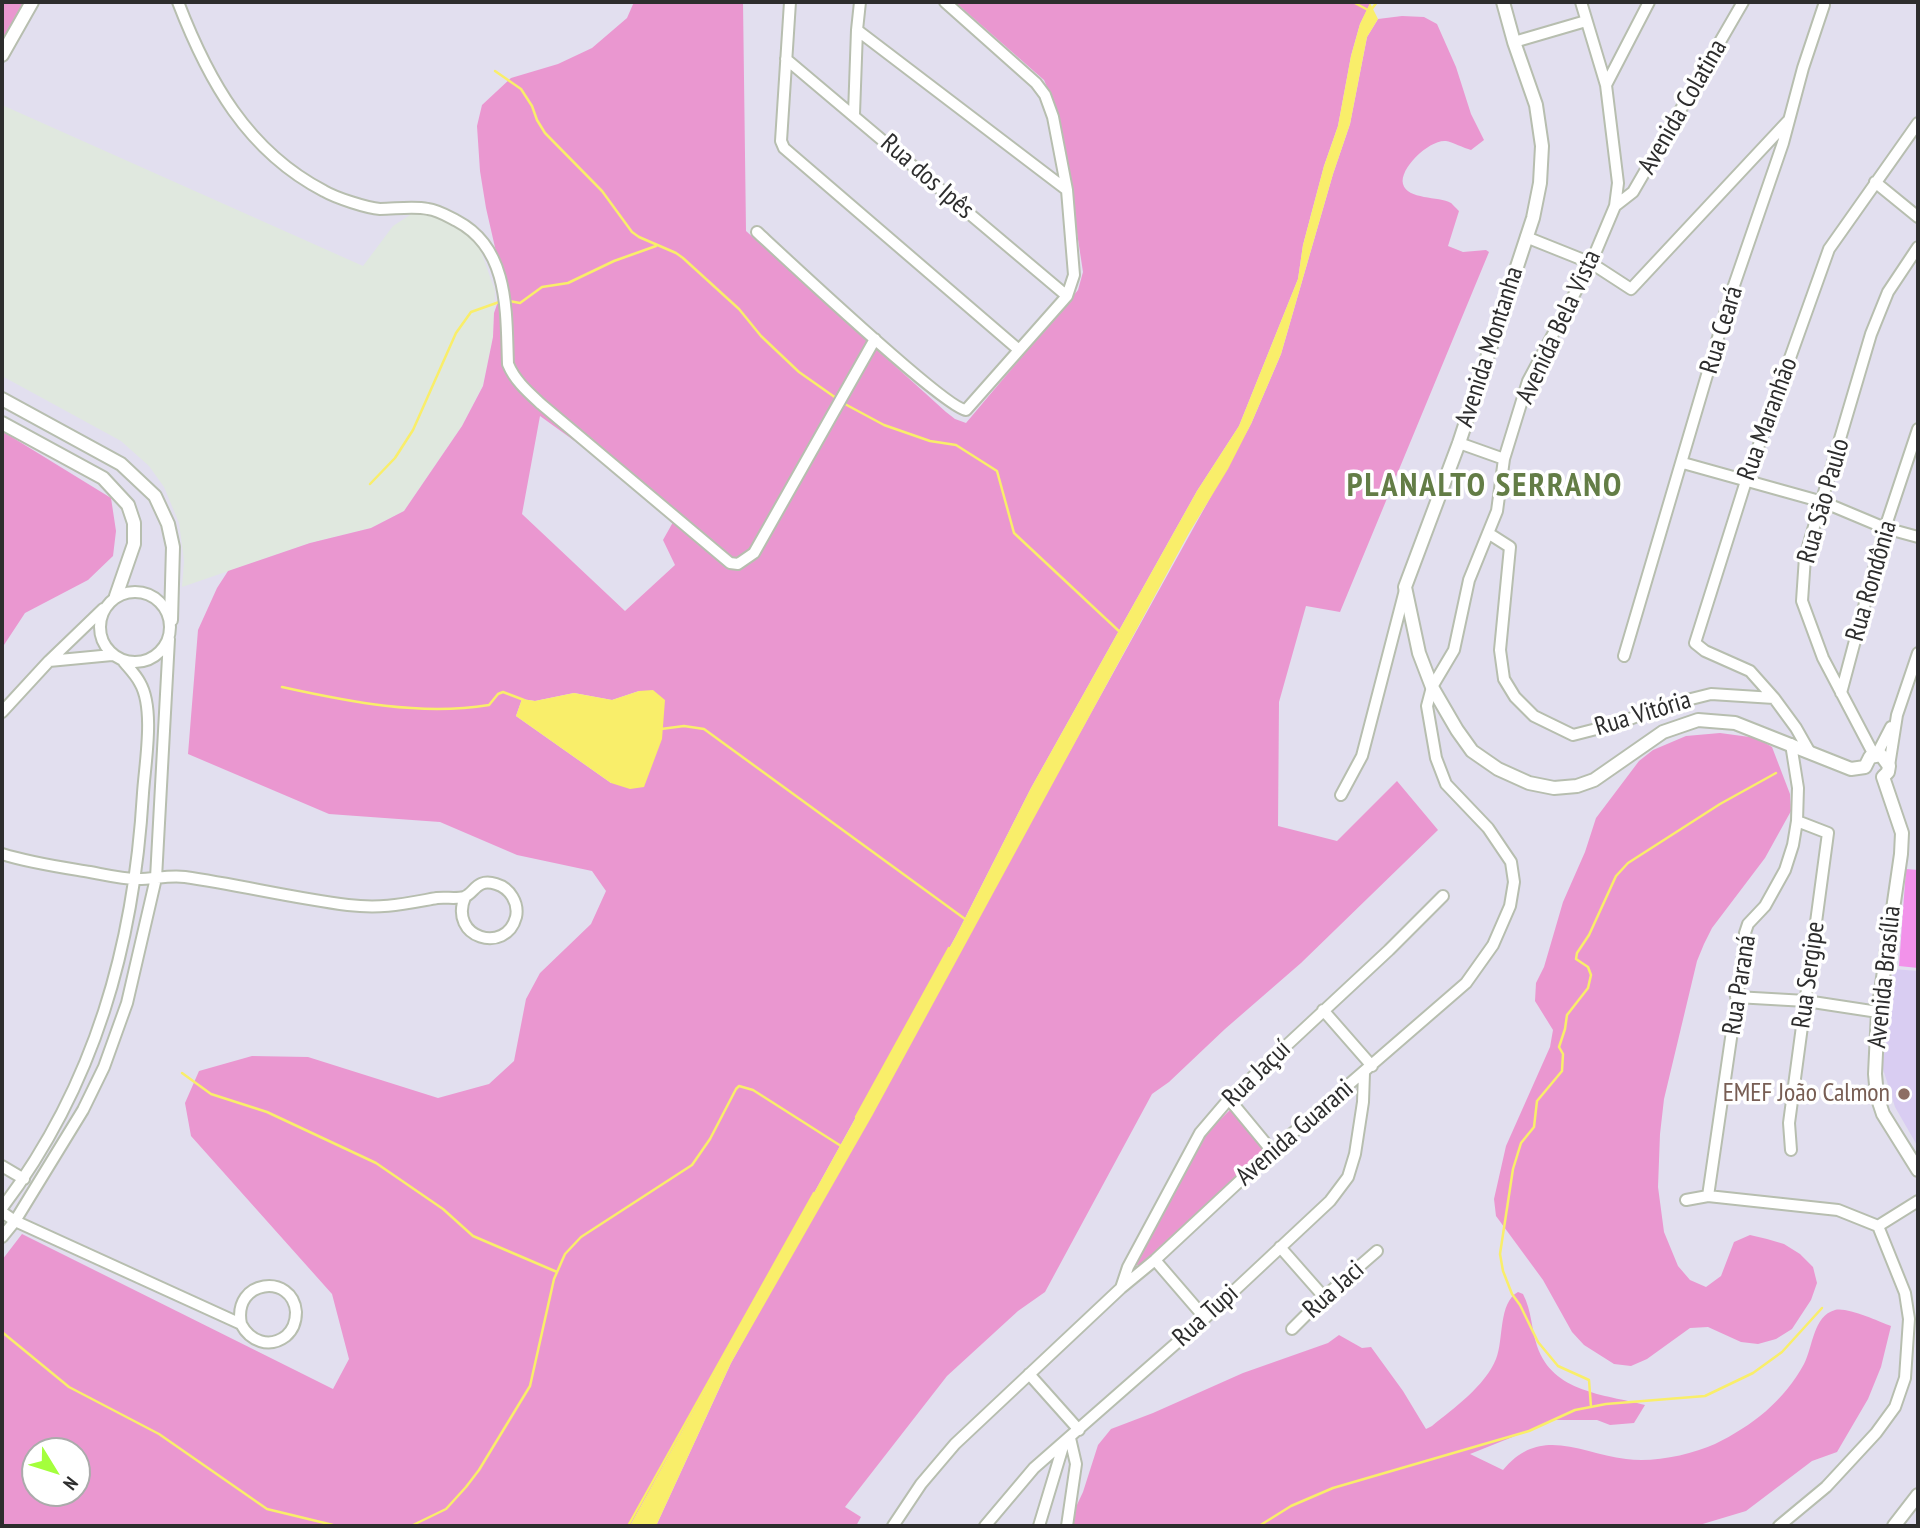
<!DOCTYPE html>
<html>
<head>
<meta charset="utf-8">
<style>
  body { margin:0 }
  #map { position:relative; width:1920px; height:1528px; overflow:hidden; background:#e2dfef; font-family:"PT Sans Narrow",sans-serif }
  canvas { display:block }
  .frame { position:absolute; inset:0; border:4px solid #2d2d2d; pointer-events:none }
  .north { position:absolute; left:21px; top:1437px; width:70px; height:70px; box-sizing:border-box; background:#fff; border:2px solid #ababab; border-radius:50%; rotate:128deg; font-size:19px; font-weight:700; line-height:28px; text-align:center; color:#2d2d2d }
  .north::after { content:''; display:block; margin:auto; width:24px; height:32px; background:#a4ff3c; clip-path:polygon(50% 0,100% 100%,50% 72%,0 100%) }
</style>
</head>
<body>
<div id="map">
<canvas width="1920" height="1528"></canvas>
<div class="frame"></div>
<div class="north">N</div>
</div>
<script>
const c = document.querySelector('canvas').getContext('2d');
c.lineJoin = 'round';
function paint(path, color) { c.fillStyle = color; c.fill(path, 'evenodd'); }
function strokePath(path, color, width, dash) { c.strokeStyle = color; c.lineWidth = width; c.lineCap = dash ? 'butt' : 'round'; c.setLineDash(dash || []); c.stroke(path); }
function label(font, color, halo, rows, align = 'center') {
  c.font = font + ' "PT Sans Narrow",sans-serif'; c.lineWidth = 7; c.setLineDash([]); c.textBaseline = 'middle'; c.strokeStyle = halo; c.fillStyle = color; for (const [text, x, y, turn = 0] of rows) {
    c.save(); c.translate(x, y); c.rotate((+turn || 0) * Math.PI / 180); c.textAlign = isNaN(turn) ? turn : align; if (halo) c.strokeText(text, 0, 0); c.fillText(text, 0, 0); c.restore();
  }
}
paint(new Path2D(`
  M2 105 363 266 393 226 413 213 419 211 445 218 477 240 495 291 493 337 483 385 462 426 404 511 371 528 310 543 182 587 184 561 179 523 164 487 149 466 121 441 2 376Z`), '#e0e8df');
paint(new Path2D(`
  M1893 969 1918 971V1147L1895 1107 1882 1066 1889 1027Z`), '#d9cdf2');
paint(new Path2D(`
  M2 2H24L2 44Z
  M634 2H743L746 231 946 412 955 419 966 423 1078 290 1083 272 1059 115 1044 80 955 2H1371L1360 24 1351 56 1338 126 1324 166 1303 245 1298 279 1239 426 1197 491 1031 788 956 936 630 1526H2V1260L22 1234 333 1389 349 1359 332 1294 191 1136 185 1103 199 1071 252 1056 308 1057 438 1098 489 1084 514 1061 526 999 540 973 591 924 606 891 592 871 517 855 440 822 329 814 188 754 198 630 217 588 228 571 310 543 371 528 404 511 462 426 483 386 493 337 494 313 500 296 502 278 486 208 480 171 477 126 482 105 511 78 558 64 592 48 627 18ZM540 416 677 515 663 540 675 565 625 611 522 514ZM639 691 611 783 516 716 522 699 535 701 574 693 612 700ZM35 1451H77V1493H35Z
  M1402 16 1424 17 1437 24 1456 67 1471 114 1484 140 1471 150C1464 148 1452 142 1446 141 1430 139 1399 168 1403 184 1407 200 1439 196 1451 203 1452 204 1458 210 1459 211L1448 246 1463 252 1486 250 1489 252 1340 612 1306 606 1279 702 1278 826 1337 841 1397 781 1438 830 1301 963 1225 1029 1169 1082 1152 1094 1045 1292 1018 1311 947 1376 845 1507 861 1517 856 1526H656L731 1363 1251 424 1281 354 1333 174 1350 124 1367 37 1378 19Z
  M2 431 111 498 116 531 113 556 88 580 25 613 2 648Z
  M1720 733 1757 738 1772 747 1790 794 1791 811 1765 858 1712 928 1704 944 1697 961 1664 1099 1660 1134 1658 1187 1664 1232 1678 1266 1690 1280 1706 1287 1721 1276 1734 1242 1750 1235 1767 1239 1784 1244 1800 1254 1813 1267 1817 1283 1811 1300 1792 1329 1776 1339 1758 1344 1741 1342 1708 1327 1690 1328 1647 1359 1631 1366 1614 1364 1584 1345 1572 1332 1543 1280 1496 1216 1494 1199 1506 1146 1550 1047 1553 1030 1535 1001 1536 983 1544 967 1563 902 1585 852 1596 818 1639 761 1653 750 1686 736Z
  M1231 1109 1268 1150 1140 1267 1136 1264 1201 1138Z
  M1518 1292 1523 1294C1532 1312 1531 1327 1537 1346 1553 1393 1604 1394 1645 1405L1634 1423 1610 1425 1597 1420H1555L1470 1454 1503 1470C1540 1425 1580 1453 1626 1459 1653 1463 1690 1455 1715 1444 1752 1426 1784 1401 1804 1364 1813 1347 1813 1316 1835 1310 1848 1307 1877 1321 1891 1326L1881 1367 1868 1399 1837 1452 1812 1461 1746 1511 1696 1526H1067L1083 1492 1098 1445 1111 1429 1153 1413 1243 1373 1328 1343 1339 1335 1362 1348 1371 1347 1403 1391 1426 1429 1432 1426C1454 1408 1485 1386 1496 1359 1504 1340 1498 1303 1518 1292Z`), '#ea97d0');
paint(new Path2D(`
  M1906 869 1918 870V968L1899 966Z`), '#f292ea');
paint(new Path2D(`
  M1370 3 1378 19 1367 37 1350 124 1333 174 1281 354 1251 424 1228 469 1189 533 872 1116 731 1363 656 1526H630L956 936 1031 788 1197 491 1239 426 1298 279 1303 245 1324 166 1338 126 1351 56 1360 24Z
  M653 690 665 700 662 739 644 787 630 789 611 783 516 716 522 699 535 701 574 693 612 700 639 691Z`), '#f9ee6a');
strokePath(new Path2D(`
  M1353 2 1368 10
  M1371 10 1377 2
  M495 71 521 89 532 106 537 120 545 133 602 191 632 232 639 237 676 253 683 258 739 309 761 336 799 372 836 398
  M509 301 520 303 542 287 568 283 614 261 656 246
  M843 403 884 425 930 441 956 445 997 471 1014 533 1121 633
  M370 484 395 458 413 430 456 333 471 312 502 301
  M282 687C350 702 420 716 489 705L498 694 503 692 524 700
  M661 729 684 726 704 729 965 919
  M182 1073 211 1094 267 1112 376 1163 443 1209 473 1236 557 1272
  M856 1117 949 948
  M2 1332 69 1387 159 1434 267 1509 333 1525 351 1526
  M1591 1407 1589 1380 1558 1366 1538 1342 1520 1305 1512 1294 1503 1271 1500 1254 1513 1169 1521 1143 1534 1127 1537 1101 1562 1071 1563 1054 1559 1047 1565 1029 1567 1015 1588 988 1591 975 1588 967 1576 959 1577 953 1589 935 1616 876 1628 863 1720 804 1776 773
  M411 1526 446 1509 466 1487 479 1470 530 1386 554 1279 565 1254 581 1237 692 1165 710 1139 736 1089 739 1086 753 1090 841 1146
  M628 1526 814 1193
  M1259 1526 1291 1506 1333 1488 1529 1431 1575 1410 1606 1404 1705 1396 1753 1373 1782 1352 1822 1308`), '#f9ee6a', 2.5);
const minor = new Path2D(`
  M178 2C208 80 247 151 324 191 336 198 367 208 380 209 395 209 413 206 428 209 438 210 449 217 457 221 510 249 506 313 508 364 515 381 528 392 541 404L730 563 738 564 754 553 875 339
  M790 2 781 141 784 148 1019 350
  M857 30 1067 190
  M1514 42 1586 21
  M786 59 1067 296
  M1606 85 1649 2
  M854 114 857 30 860 2
  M1875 182 1918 217
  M1615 206 1633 192 1743 2
  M757 232C783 256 946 409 966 410L1067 296 1074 275 1067 190 1053 117 1045 95 1036 83 945 2
  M1526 237 1591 263 1631 289 1788 121
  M1459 443 1504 459
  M1683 463 1823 502 1885 528 1918 537
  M1488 533 1510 547 1500 650 1504 679 1515 697 1534 716 1573 735 1620 723 1659 707 1711 694 1774 698 1796 728 1809 751
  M100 627a35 35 0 1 1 70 0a35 35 0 1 1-70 0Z
  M1624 656 1730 297 1783 143 1803 68 1824 5
  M49 661 112 655
  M1841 693 1885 528 1918 429
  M1774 698 1750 671 1705 651 1695 643 1746 481 1829 249 1918 123
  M2 712 49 661 103 609
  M1877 754 1891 727
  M1874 755 1823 658 1802 601 1805 557 1871 334 1888 292 1918 247
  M1889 766 1897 715 1918 653
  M1341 795 1362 756 1405 590
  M2 854C31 863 60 867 90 872 106 875 122 879 138 879 154 879 169 875 185 877 240 885 293 898 348 905 383 909 403 904 437 898 445 897 457 899 464 897 475 893 476 878 496 884 510 888 519 903 516 917 506 955 448 938 465 897
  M1736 997 1806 1001 1878 1012
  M1323 1010 1372 1066
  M1229 1099 1272 1151
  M1791 1150 1789 1123 1828 833 1797 821
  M2 1166 24 1179
  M1708 1196 1745 942V933L1748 924 1765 906 1785 870 1793 845 1797 821 1798 788 1791 744
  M1686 1200 1708 1196 1838 1210 1878 1226 1905 1293 1909 1319 1905 1378 1895 1407 1876 1433 1826 1487 1779 1526
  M2 1208C95 1085 134 945 143 793 145 763 155 709 140 683 136 675 129 668 124 662
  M2 1212 15 1221 241 1324C250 1341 269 1349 286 1336 293 1330 296 1321 296 1312 293 1273 232 1279 241 1324
  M1878 1226 1918 1201
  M2 1237 15 1221 83 1110 104 1067 127 1003 156 878 169 639
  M1280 1247 1324 1297
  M1155 1260 1205 1318
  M1121 1288 1128 1267 1200 1133 1229 1099 1389 950 1443 896
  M1292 1329 1324 1297 1377 1251
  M1029 1374 1079 1430
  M893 1526 921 1484 955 1444 1121 1288 1155 1260 1272 1151 1466 983 1493 945 1510 906 1514 882 1511 862 1488 828 1446 784 1436 758 1427 706 1432 687 1454 650 1469 580 1497 511 1504 459 1528 381 1591 263 1615 206 1618 183 1606 85 1581 2
  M985 1526 1034 1468 1205 1318 1330 1201 1348 1177 1355 1154 1363 1102 1364 1073
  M1039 1526 1064 1443
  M1067 1526 1076 1464 1070 1438`);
const tertiary = new Path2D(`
  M1503 2 1514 42 1536 105 1542 146 1540 183 1533 218 1459 443 1405 587 1419 653 1432 687 1457 730 1472 751 1498 769 1529 783 1554 788 1577 786 1594 780 1663 732 1698 720 1735 723 1851 769 1865 767
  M2 55 32 2
  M2 399 121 464 155 496 168 524 173 547 171 620
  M2 423 103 478 128 505 134 523V544L116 596
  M1865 767 1870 757 1881 755 1889 766 1888 772 1883 777
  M1883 777 1902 833 1901 854 1878 1012 1875 1074 1877 1096 1883 1114 1918 1170
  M1894 1526 1918 1495`);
strokePath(minor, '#b7beaf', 14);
strokePath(tertiary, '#b7beaf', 16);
strokePath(minor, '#fff', 10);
strokePath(tertiary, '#fff', 12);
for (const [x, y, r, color] of [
  [1904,1094,7,"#8d6e63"]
]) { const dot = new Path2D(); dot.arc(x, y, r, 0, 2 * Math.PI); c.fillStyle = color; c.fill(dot); strokePath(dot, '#fff', 2.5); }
label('26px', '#2d2d2d', '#fff', [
  ["Avenida Colatina",1683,107,-60],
  ["Rua dos Ipês",927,177,41],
  ["Avenida Bela Vista",1559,327,-65],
  ["Rua Ceará",1722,330,-73],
  ["Avenida Montanha",1490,347,-72],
  ["Rua Maranhão",1768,419,-70],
  ["Rua São Paulo",1824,501,-74],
  ["Rua Rondônia",1872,581,-74],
  ["Rua Vitória",1643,714,-17],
  ["Rua Sergipe",1809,975,-82],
  ["Avenida Brasília",1885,977,-84],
  ["Rua Paraná",1740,985,-81],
  ["Rua Jaçuí",1257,1074,-44],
  ["Avenida Guarani",1295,1133,-41],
  ["Rua Jaci",1334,1290,-42],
  ["Rua Tupi",1206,1316,-42]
]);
label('26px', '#785e54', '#fff', [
  ["EMEF João Calmon",1890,1094]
], 'right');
c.letterSpacing = '2px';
label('bold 33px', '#637d46', '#fff', [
  ["PLANALTO SERRANO",1485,487]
]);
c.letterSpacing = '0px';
</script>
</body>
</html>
